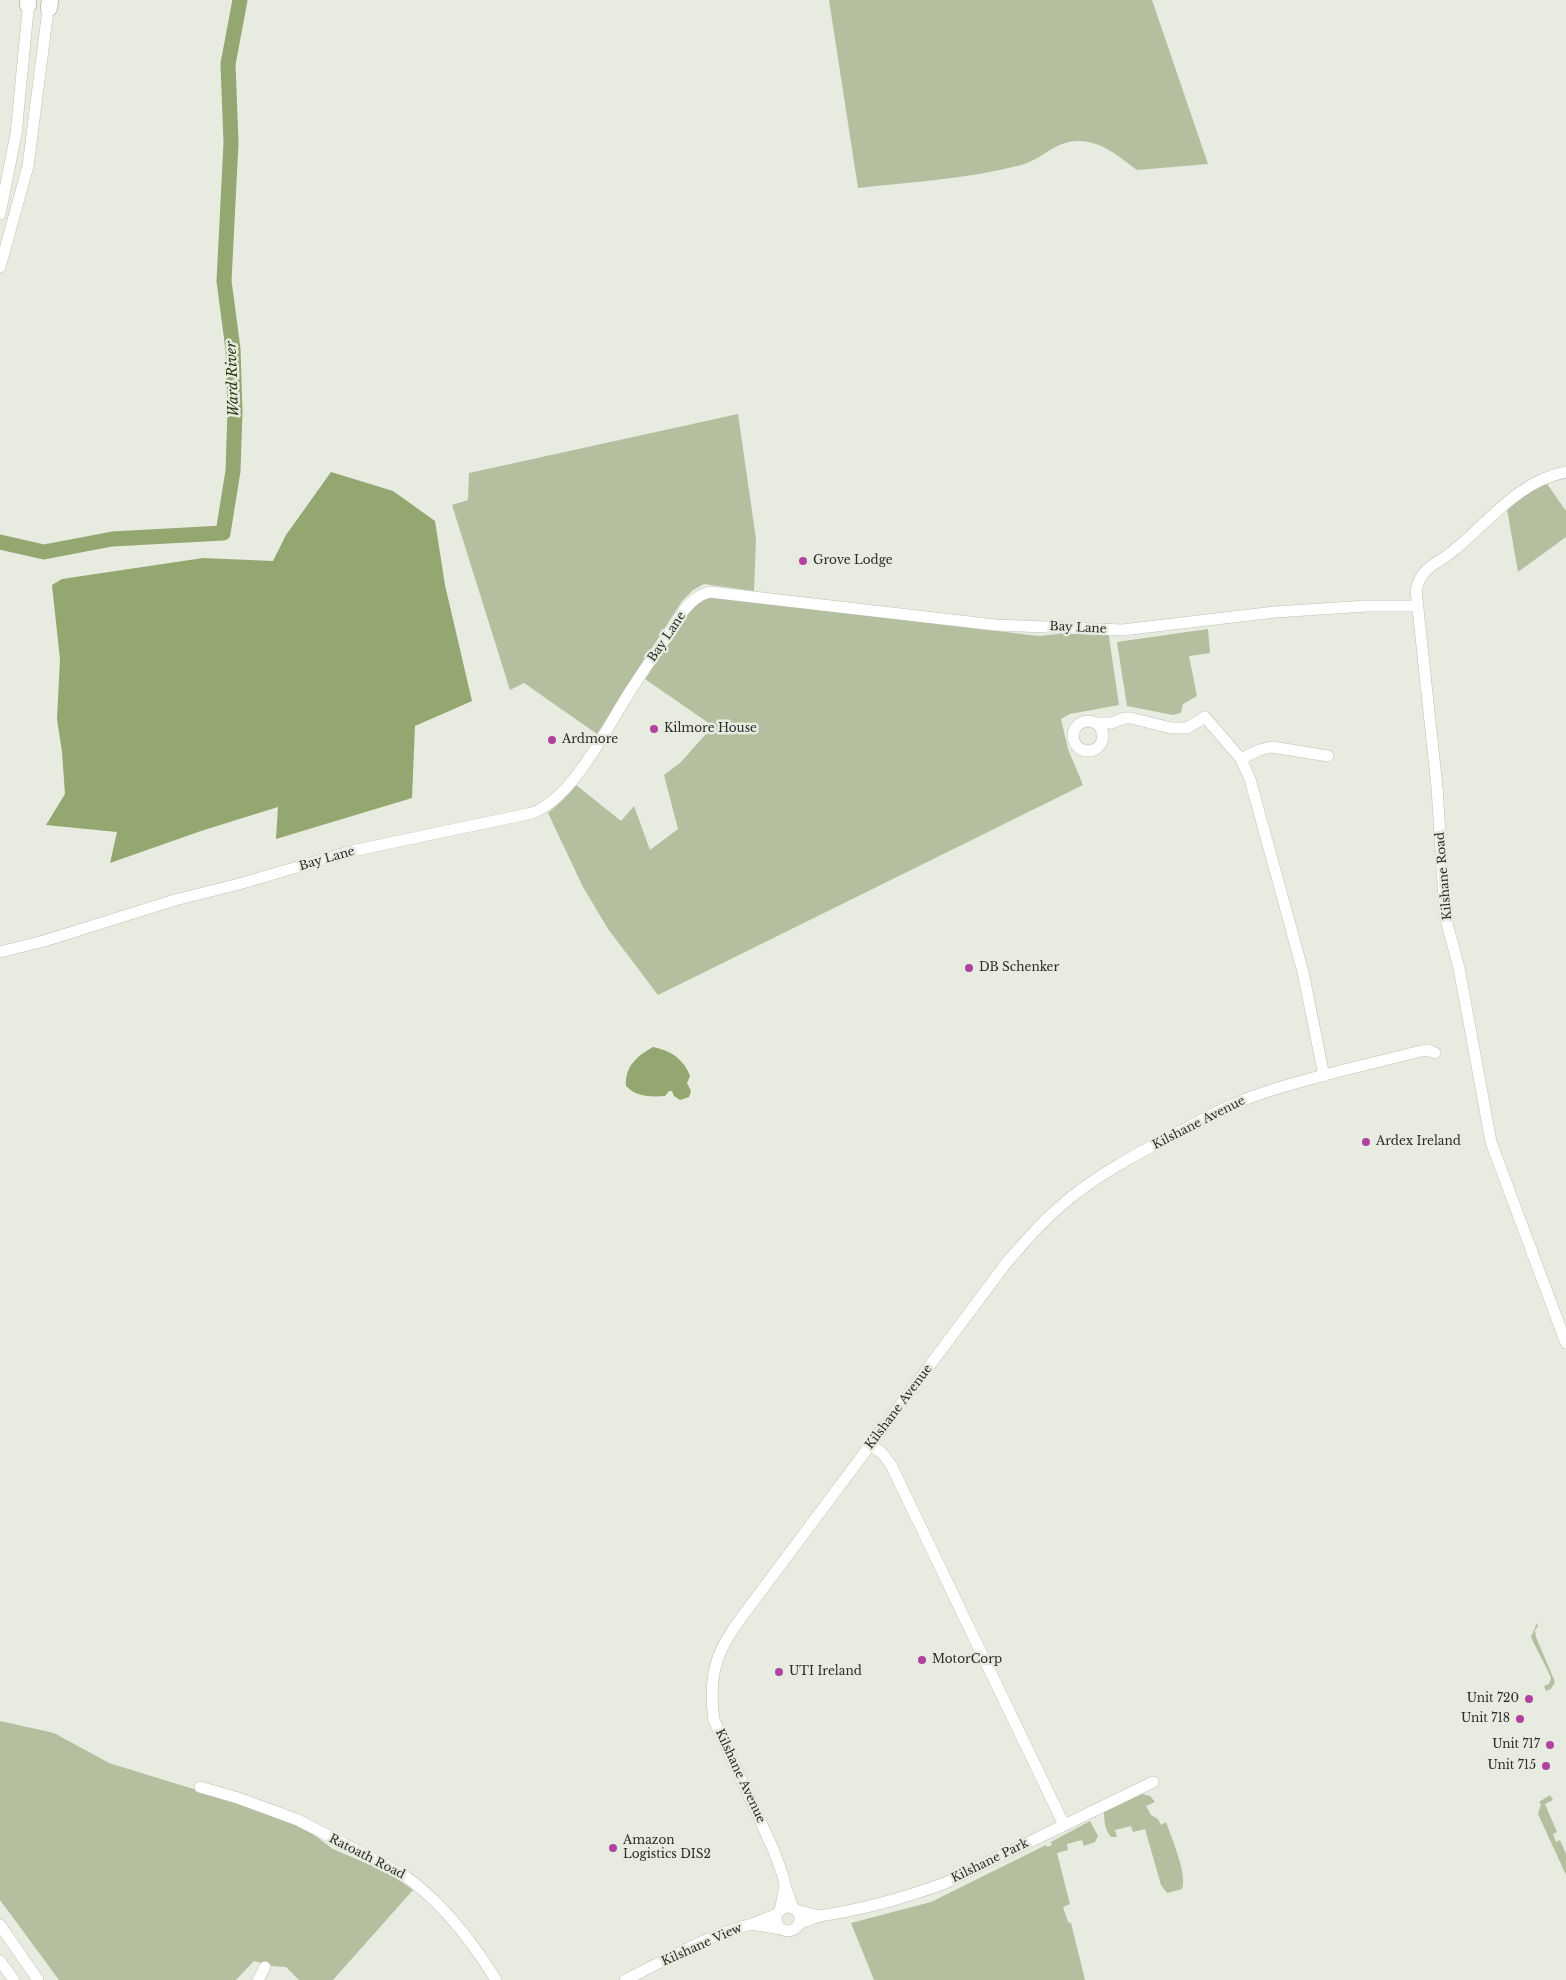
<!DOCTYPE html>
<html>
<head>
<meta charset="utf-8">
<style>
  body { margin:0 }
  canvas { display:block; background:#e7ebe0 }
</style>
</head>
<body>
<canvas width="1566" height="1980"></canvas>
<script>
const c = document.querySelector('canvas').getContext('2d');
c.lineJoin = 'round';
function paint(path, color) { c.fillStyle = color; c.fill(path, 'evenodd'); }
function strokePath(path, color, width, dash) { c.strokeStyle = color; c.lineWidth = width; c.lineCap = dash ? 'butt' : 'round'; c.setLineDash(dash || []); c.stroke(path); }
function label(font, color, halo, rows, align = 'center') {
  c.font = font + ' "Libre Baskerville",serif'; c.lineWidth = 5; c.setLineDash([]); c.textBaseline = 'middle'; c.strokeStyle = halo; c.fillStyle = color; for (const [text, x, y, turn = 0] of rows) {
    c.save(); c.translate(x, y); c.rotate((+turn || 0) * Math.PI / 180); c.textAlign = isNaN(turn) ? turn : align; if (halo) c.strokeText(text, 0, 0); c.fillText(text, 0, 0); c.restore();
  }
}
paint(new Path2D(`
  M829 0H1152L1208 164 1137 170C1118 156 1101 140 1076 141 1054 142 1041 160 1021 165 968 179 912 182 858 188Z
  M738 414 756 539 754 591 704 584 693 590 682 601 597 734 524 683 510 690 452 505 468 500 469 473Z
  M1545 481 1566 511V537L1518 572 1507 509Z
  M719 597 1038 636 1108 630 1119 705 1070 714 1061 719 1068 749 1083 785 658 995 608 929 583 887 548 813 563 800 576 785 621 821 634 806 650 850 678 829 664 775 680 763 713 726 645 679 688 611 704 598Z
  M1208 629 1210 653 1189 656 1197 696 1183 704 1181 713 1173 715 1127 706 1117 642Z
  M1537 1623 1538 1626 1535 1630 1536 1637 1555 1682 1551 1689 1546 1691 1544 1686 1549 1684 1551 1678C1545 1663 1537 1651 1531 1637Z
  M0 1721 54 1733 109 1763 242 1804 302 1826 333 1849 389 1873 413 1890 333 1980H299L286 1967 272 1966 254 1961 236 1980H59L0 1900Z
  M1142 1794 1150 1796 1155 1802 1146 1806 1151 1815 1158 1819 1161 1825 1166 1822C1171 1837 1188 1875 1182 1889L1167 1893 1161 1885 1145 1829 1133 1832 1131 1826 1115 1830 1117 1837H1111C1105 1830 1104 1821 1104 1812Z
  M1550 1795 1553 1800 1545 1804 1557 1832 1553 1834 1556 1842 1560 1840 1566 1854V1875L1538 1814 1541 1804 1539 1802Z
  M1090 1821 1098 1836 1095 1842 1084 1846 1082 1840 1067 1844 1068 1850 1057 1853 1070 1904 1063 1907 1068 1922 1071 1923 1085 1980H874L851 1923 931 1902 1046 1845 1047 1847 1052 1845 1051 1842Z`), '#b3bf9e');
paint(new Path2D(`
  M331 472 393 491 435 521 445 585 472 701 415 726 412 798 276 839 278 807 201 831 110 863 117 832 46 825 65 794 62 752 57 719 60 659 52 585 62 579 203 558 273 561 286 535Z
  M653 1047C670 1050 684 1059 690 1076L687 1083 691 1091 689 1097 680 1100 674 1096 672 1091H669L665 1096C651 1097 636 1097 626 1086 625 1066 637 1056 653 1047Z`), '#94a770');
strokePath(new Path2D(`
  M0 542 44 552 112 539 223 533 233 471 235 412 233 349 224 281 231 143 228 64 240 0`), '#94a770', 15);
const minor = new Path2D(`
  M0 214 16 134 29 0
  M0 267 28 166 49 2
  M1566 472C1517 482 1491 520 1454 550 1436 566 1423 564 1416 590L1437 787 1445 916 1459 968 1491 1142 1566 1343
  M1073 736a15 15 0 1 1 30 0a15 15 0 1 1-30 0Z
  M1096 723H1111L1125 718H1131L1171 728H1187L1205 717 1241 759 1250 779 1303 972 1324 1076
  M1241 759 1259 750 1272 747 1328 756
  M0 952 44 941 175 900 239 884 352 851 532 813C573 798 606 729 629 693 647 665 666 638 684 610 692 601 698 595 710 592L995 625 1122 630 1275 612 1367 606H1417
  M871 1445 882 1453 891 1465 1064 1825
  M200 1787 238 1798 298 1820 402 1874C440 1900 472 1941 496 1980
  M785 1886 783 1876 774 1851 714 1720C706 1662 723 1642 756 1598L1007 1262C1023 1244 1038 1226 1056 1210 1092 1177 1138 1153 1181 1131 1206 1117 1232 1103 1260 1094 1312 1076 1367 1065 1421 1051L1428 1050 1435 1053
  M776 1919a12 12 0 1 1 24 0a12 12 0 1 1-24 0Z
  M796 1910 819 1916 800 1923
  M780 1911 785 1886 793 1908
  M777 1914 752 1924 781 1929
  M819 1916C862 1910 904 1898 945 1883L1153 1782
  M0 1925 38 1980
  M0 1961 14 1980
  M258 1980 265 1967
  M625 1980C666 1960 708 1935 752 1924`);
const highway = new Path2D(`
  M28 0V5
  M49 8 50 0`);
strokePath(minor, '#bec2b7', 12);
strokePath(highway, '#bec2b7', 18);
strokePath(minor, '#fff', 11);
strokePath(highway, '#fff', 16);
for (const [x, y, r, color] of [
  [803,561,5,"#b0419f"],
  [654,729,5,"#b0419f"],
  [552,740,5,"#b0419f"],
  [969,968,5,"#b0419f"],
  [1366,1142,5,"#b0419f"],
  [922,1660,5,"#b0419f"],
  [779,1672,5,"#b0419f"],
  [1529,1699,5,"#b0419f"],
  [1520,1719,5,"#b0419f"],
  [1550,1745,5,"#b0419f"],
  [1546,1766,5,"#b0419f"],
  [613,1848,5,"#b0419f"]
]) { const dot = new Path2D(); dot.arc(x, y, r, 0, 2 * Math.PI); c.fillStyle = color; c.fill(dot); strokePath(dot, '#e7ebe0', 2); }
label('12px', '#2b2c28', '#e7ebe0', [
  ["Grove Lodge",813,561],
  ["Kilmore House",664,729],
  ["Ardmore",562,740],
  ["DB Schenker",979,968],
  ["Ardex Ireland",1376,1142],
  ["MotorCorp",932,1660],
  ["UTI Ireland",789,1672],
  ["Unit 720",1519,1699,"right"],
  ["Unit 718",1510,1719,"right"],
  ["Unit 717",1540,1745,"right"],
  ["Unit 715",1536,1766,"right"],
  ["Amazon",623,1841],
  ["Logistics DIS2",623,1855]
], 'left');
label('12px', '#2b2c28', '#e7ebe0', [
  ["Bay Lane",1078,628,3],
  ["Bay Lane",667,637,-56],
  ["Bay Lane",327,859,-16],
  ["Kilshane Road",1444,876,-95],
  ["Kilshane Avenue",1199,1123,-27],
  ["Kilshane Avenue",899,1407,-53],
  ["Kilshane Avenue",740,1776,65],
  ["Ratoath Road",367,1857,27],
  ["Kilshane Park",990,1861,-26],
  ["Kilshane View",702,1945,-24]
]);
label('italic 14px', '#29350b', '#e7ebe0', [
  ["Ward River",233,379,-92]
]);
</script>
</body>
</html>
